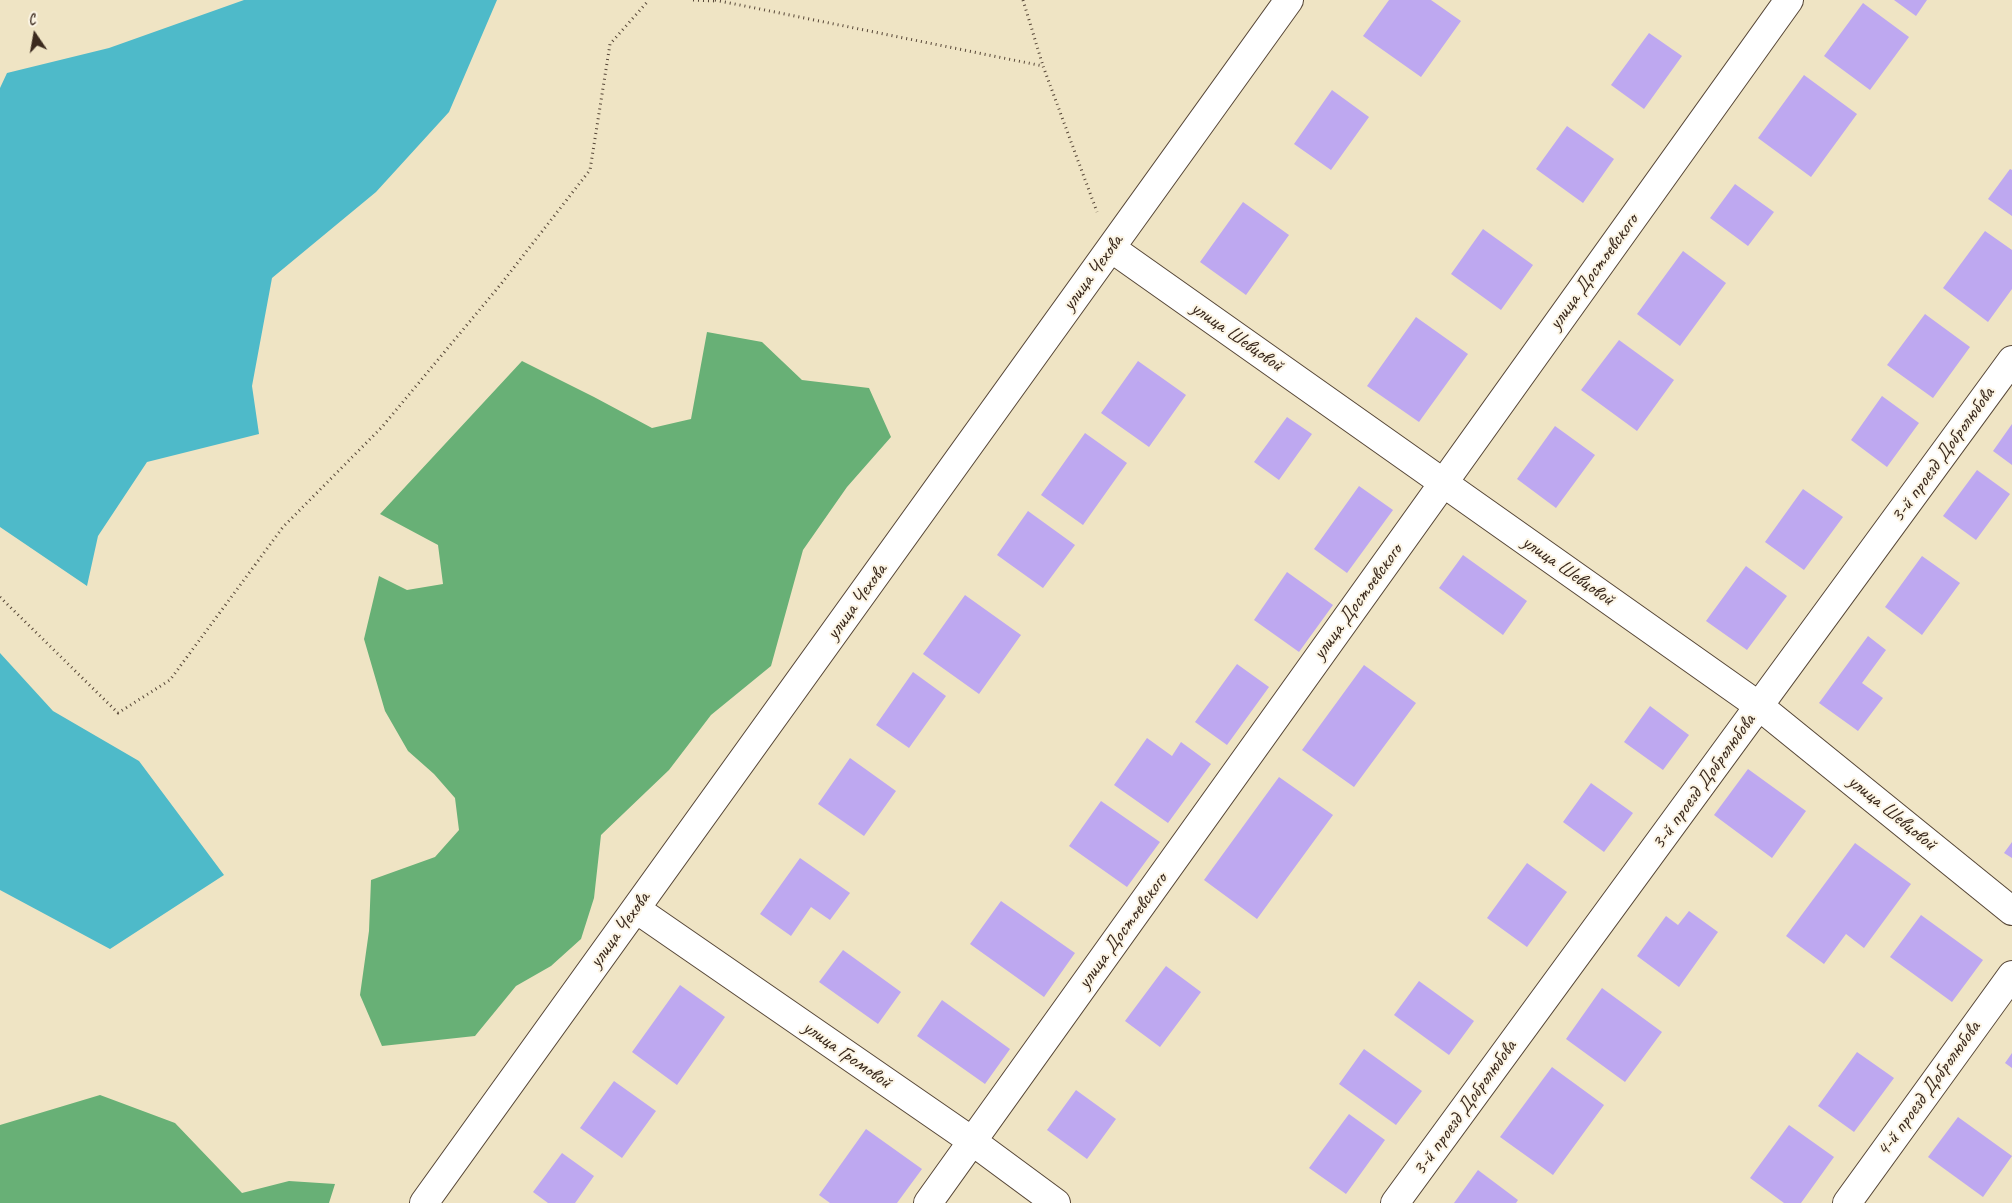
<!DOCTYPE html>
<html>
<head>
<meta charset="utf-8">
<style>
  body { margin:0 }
  #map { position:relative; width:2012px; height:1203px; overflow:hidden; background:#efe4c4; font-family:Caveat,sans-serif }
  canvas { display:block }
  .north { position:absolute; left:10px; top:10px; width:50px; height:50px; -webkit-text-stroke:4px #fcf5e5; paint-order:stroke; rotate:348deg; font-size:14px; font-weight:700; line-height:20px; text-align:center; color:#3b2a1e }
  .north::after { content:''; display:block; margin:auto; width:18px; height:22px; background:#3b2a1e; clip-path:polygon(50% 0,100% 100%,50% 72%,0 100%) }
</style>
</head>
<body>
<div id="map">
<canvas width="2012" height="1203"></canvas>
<div class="north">С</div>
</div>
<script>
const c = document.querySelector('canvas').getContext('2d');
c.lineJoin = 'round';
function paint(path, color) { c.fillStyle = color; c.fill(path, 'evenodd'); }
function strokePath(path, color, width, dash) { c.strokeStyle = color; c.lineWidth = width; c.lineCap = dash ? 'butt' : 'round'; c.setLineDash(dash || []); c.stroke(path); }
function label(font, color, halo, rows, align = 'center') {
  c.font = font + ' Caveat,sans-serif'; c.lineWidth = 4; c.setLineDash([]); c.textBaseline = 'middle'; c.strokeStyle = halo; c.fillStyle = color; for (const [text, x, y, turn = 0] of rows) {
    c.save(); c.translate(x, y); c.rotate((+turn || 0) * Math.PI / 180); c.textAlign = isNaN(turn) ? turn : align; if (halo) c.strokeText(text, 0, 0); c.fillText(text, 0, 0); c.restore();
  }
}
paint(new Path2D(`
  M707 332 762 342 802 380 869 388 891 437 847 487 803 550 771 666 711 715 669 770 601 835 594 898 581 939 551 966 516 986 475 1036 382 1046 360 995 369 931 371 880 435 857 459 830 455 798 434 774 408 751 385 711 364 639 379 576 407 590 443 584 438 545 380 514 522 361 594 397 652 428 691 419Z
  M100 1095 175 1123 242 1193 289 1181 335 1184 329 1203H0V1125Z`), '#68b076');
paint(new Path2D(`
  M244 0H497L449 112 376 192 272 278 252 386 259 434 147 462 98 536 87 586 0 527V88L7 73 109 48Z
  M0 653 53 711 139 761 224 875 110 949 0 890Z`), '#4ebac9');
paint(new Path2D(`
  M1389 0H1431L1461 21 1421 77 1363 36Z
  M1894 0H1927L1916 16Z
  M1863 3 1909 37 1870 90 1824 56Z
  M1649 33 1682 56 1644 109 1611 85Z
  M1804 75 1857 114 1811 177 1758 138Z
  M1332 90 1369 117 1331 170 1294 144Z
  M1567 126 1614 159 1583 203 1536 169Z
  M2010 169 2012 170V216L1988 199Z
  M1735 184 1774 212 1748 246 1710 218Z
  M1243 202 1289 235 1246 295 1200 262Z
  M1483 229 1533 265 1501 310 1451 274Z
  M1985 231 2012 250V289L1988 322 1943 288Z
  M1683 251 1726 283 1680 346 1637 314Z
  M1925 314 1970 347 1933 398 1887 365Z
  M1416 317 1468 354 1419 422 1367 386Z
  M1619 340 1674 380 1637 431 1581 390Z
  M1138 361 1186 395 1149 447 1101 413Z
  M1882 396 1919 423 1887 467 1851 440Z
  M1287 417 1312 434 1279 480 1254 462Z
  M2012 424V465L1993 451Z
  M1555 426 1595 455 1556 508 1517 479Z
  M1085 433 1127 463 1083 525 1041 495Z
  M1977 470 2010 494 1976 540 1943 516Z
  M1359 486 1393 510 1347 573 1314 549Z
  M1803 489 1843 517 1804 570 1765 542Z
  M1028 511 1075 545 1043 588 997 555Z
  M1463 555 1527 601 1503 635 1439 588Z
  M1922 556 1960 583 1922 635 1885 607Z
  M1746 566 1787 596 1747 650 1706 621Z
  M1287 572 1333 605 1299 652 1254 620Z
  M965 595 1021 635 979 694 923 654Z
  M1868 636 1886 650 1862 683 1883 698 1858 731 1819 703Z
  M1237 664 1269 687 1227 745 1195 722Z
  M1364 665 1416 703 1354 787 1302 750Z
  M913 672 946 696 909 748 876 725Z
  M1650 706 1689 735 1663 770 1624 742Z
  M1147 738 1172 756 1181 742 1211 764 1168 823 1114 785Z
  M850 758 896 791 864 836 818 804Z
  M1748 769 1806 811 1772 858 1714 815Z
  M1279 777 1333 815 1257 919 1204 880Z
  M1591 783 1633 813 1604 852 1563 822Z
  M1101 801 1160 842 1127 887 1069 846Z
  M2012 842V858L2004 853Z
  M1855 843 1911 884 1864 948 1846 934 1824 964 1786 936Z
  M800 858 850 893 830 920 811 907 791 936 760 914Z
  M1527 863 1567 892 1527 947 1487 918Z
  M1001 901 1075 953 1044 997 970 944Z
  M1689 911 1718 932 1679 987 1637 956 1666 916 1678 925Z
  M1921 915 1983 960 1952 1002 1890 957Z
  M843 950 901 992 878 1024 819 982Z
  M1166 966 1201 992 1160 1047 1125 1021Z
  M1419 981 1474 1021 1449 1055 1394 1015Z
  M680 985 725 1017 677 1085 632 1052Z
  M1602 988 1662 1032 1625 1082 1566 1039Z
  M942 1000 1010 1049 985 1084 917 1036Z
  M1364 1049 1422 1091 1396 1125 1339 1084Z
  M1857 1052 1894 1078 1854 1132 1818 1106Z
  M2012 1053V1068L2005 1063Z
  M1552 1067 1604 1105 1553 1175 1500 1137Z
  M614 1081 656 1111 622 1158 580 1128Z
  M1076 1090 1116 1119 1087 1159 1047 1130Z
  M1349 1114 1385 1140 1346 1194 1309 1168Z
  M1958 1117 2012 1156 1983 1197 1928 1157Z
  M1789 1125 1834 1157 1801 1203H1784L1750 1178Z
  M866 1129 922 1169 897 1203H830L819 1195Z
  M562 1153 594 1176 575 1203H548L533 1192Z
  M1478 1170 1518 1200 1516 1203H1454Z`), '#bea8f0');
const minor = new Path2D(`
  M1111 248 1759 706 2012 911
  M636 909 972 1141 1056 1203
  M424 1203 1289 0
  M928 1203 1789 0
  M1395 1203 2012 360
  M1847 1203 2012 975`);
strokePath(minor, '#564637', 30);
strokePath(new Path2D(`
  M693 0 716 1
  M715 0 1043 66 1097 212
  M1023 0 1043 66
  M0 597 118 713 170 680 283 527 382 427 501 284 590 170 610 44 649 0`), '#564637', 3, [1, 4]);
strokePath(minor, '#fff', 28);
label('20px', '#3b2a1e', '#fcf5e5', [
  ["улица Достоевского",1594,272,-54],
  ["улица Чехова",1093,273,-54],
  ["улица Шевцовой",1237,337,35],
  ["3-й проезд Добролюбова",1943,455,-54],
  ["улица Шевцовой",1568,571,35],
  ["улица Чехова",857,602,-54],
  ["улица Достоевского",1358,602,-54],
  ["3-й проезд Добролюбова",1704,782,-54],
  ["улица Шевцовой",1892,813,39],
  ["улица Чехова",620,930,-54],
  ["улица Достоевского",1123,931,-54],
  ["улица Громовой",847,1055,35],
  ["4-й проезд Добролюбова",1929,1089,-54],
  ["3-й проезд Добролюбова",1465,1108,-54]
]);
</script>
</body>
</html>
